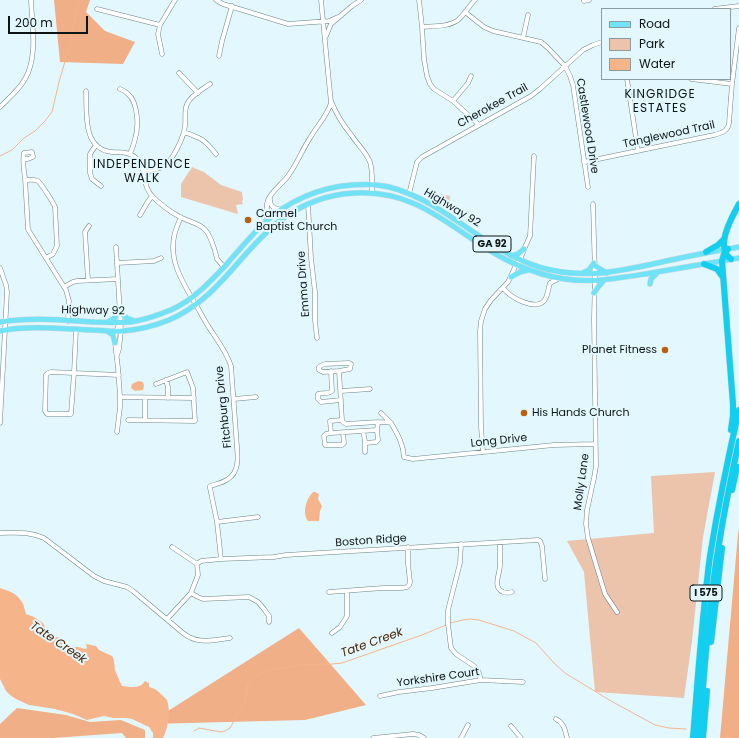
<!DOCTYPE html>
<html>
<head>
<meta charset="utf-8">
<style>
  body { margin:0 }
  #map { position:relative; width:739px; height:738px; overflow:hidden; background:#e2f8fe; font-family:Poppins,sans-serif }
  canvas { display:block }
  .legend { position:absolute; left:601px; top:8px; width:130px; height:72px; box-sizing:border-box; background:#e2f8fe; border:1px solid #8c9da1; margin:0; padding:5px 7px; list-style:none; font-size:12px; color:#0c1416 }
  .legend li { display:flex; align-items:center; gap:8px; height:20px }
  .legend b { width:20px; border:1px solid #8c9da1 }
  .scale { position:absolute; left:8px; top:16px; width:80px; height:18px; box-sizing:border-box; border:2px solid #0c1416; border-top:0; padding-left:5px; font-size:12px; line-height:14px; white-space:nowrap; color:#0c1416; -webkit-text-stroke:3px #e2f8fe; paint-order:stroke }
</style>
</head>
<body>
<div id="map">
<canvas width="739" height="738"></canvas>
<ul class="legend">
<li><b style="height:5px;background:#72e2f6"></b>Road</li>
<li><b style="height:11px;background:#ecc3ab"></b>Park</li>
<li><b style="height:11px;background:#f6b48b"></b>Water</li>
</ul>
<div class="scale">200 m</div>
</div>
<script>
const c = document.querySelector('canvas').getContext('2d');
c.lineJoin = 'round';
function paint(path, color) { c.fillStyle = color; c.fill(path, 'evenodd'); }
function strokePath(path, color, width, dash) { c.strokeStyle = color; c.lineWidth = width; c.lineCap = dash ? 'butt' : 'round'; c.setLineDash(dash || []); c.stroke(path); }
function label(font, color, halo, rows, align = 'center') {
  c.font = font + ' Poppins,sans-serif'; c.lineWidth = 4; c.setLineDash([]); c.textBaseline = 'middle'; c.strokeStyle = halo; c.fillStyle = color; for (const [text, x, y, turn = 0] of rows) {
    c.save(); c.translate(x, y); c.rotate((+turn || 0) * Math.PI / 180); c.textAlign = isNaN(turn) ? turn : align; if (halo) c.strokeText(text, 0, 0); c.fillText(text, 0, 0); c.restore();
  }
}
paint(new Path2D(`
  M192 167 204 172 221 185 242 192 243 200 242 201 243 204 236 205 238 214 181 197V184Z
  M441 194 450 196 449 205 439 201Z
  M715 472 703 537 692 641 684 698 595 692 584 572 567 541 654 533 651 476Z`), '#ecc3ab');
paint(new Path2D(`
  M54 0H90L86 12 105 31 135 42 123 64 60 62Z
  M739 529V738H720L738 534Z
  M299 628 366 705 305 720 149 724V723Z
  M17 708 66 715 90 722 121 720 145 730V738H126L122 733 53 738H0V724Z`), '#f0af86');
paint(new Path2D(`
  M138 381 143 382 144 386 143 390 135 391 131 388 132 384Z
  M313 492H315L319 494 318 499 322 506 320 511 319 521H308C302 513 306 499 313 492Z
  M0 588C12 592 17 593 23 604 24 607 25 610 26 614L34 617 43 623 46 629 52 633 54 636 60 638 63 641 74 647H78L86 649 87 648 86 644 96 646 99 650 112 656 114 660 115 670 120 682 122 686C132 687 140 689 145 681L149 683V687C156 688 162 695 167 700 171 711 168 728 163 738H153V733L149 727 132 719 126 718H113L104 716 87 720 73 714 55 709 29 705 16 699 10 695 6 691 0 679Z`), '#f6b48b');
strokePath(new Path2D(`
  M0 156 12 150 24 138 35 131 45 121 52 112 59 82 70 44 78 5 80 0
  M450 623 463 620 470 619 479 620 514 631 536 643 554 663 565 673 611 701 655 725 669 728 686 729
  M194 731 199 728 221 732 225 731 230 728 244 703 247 694V687L249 682 254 677 263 673 275 669 302 665H323L342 663 422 635 446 625
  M720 736 730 738`), '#f6b48b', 1);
const minor = new Path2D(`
  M216 0 223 4 288 24 329 21 338 17
  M419 0 422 27 424 59 427 76 430 84 434 89 453 101 479 125
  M584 1 589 0
  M97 9 160 25
  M714 9 739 6
  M465 12 484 27 493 31 541 42 548 48 565 66 570 76 573 85 588 187
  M422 27C433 26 449 27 458 20 464 15 469 6 475 0
  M326 36 331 24 352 6 361 0
  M523 38 528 15
  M162 54 158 34 160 25 175 0
  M219 56 222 41 232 6
  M179 73 198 93
  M627 79 638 151
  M691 79 732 84
  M120 89C123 90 126 92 128 94 138 102 139 127 135 139 134 144 132 149 130 154
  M86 91C87 113 82 149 112 152 120 153 128 151 135 157 147 166 141 186 153 197 161 205 171 212 180 217 201 227 206 223 214 248
  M331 101C336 114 344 126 352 136 358 145 366 152 370 162 373 172 372 183 372 193
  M453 101 468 83 471 76
  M0 107C9 98 19 90 25 79 38 57 32 25 31 0
  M184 132C201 138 204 139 216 154
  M96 145 90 154V173L92 179 101 186
  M24 159H28L33 157 32 152 24 153C22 161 24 171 25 178 26 195 27 212 28 229L29 231 66 290 69 301 68 321
  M584 162 714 135C722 133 728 131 729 123L732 84 739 28
  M143 172C150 171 157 170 164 166 173 160 184 137 185 126 186 118 184 111 187 104 191 95 203 89 210 84
  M25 180C29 180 35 179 38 181 42 185 53 202 55 207L57 246 53 254 46 258
  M409 194 417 162 422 157 531 96 540 89 583 50 593 45 602 42
  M270 198C269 206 275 210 282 209
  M308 204 311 258 315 292V321L317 338
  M593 204 595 274 594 319 596 466 594 478 587 510 586 524 588 538 605 594 617 612
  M140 215 147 203 152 196
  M181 217C178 224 175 230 174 237 169 263 184 284 196 305 201 313 205 322 210 329 218 341 227 353 231 366L237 447C238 458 239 472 228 479 223 483 216 484 210 486V488L217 522 221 559
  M266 221C269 214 265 207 268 200 271 192 283 183 288 176 297 164 302 150 310 138 317 126 327 116 331 103L321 0
  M116 247 121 331 119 349 117 355
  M215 251 217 259 224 267
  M117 263 154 261 161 258
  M0 268 6 285 7 292 0 423
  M88 280 85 232 89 226
  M64 287 73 282 77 281 118 279
  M503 288C510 297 534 311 544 301 548 296 548 289 550 283L560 278
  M76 329 74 373 119 375
  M331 371 332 391C328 395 322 392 318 394V399L321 402 341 400
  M339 371 350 369 351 364 349 363 325 364 322 365 319 367V370L323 372 339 371 342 420
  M51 372 74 373 71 414H47L45 411 46 375 48 373Z
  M166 380 168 387V398
  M341 391 370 389
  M120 397 194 398
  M145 398V420
  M234 399 256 397
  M381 413 391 423
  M128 420 195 421 193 388 187 372 156 384
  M378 422 377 430 331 433 330 421 342 420 343 422 346 424 378 422C382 422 387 422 391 423 398 435 403 443 404 457L413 459 554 445 595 444
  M363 431 365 441 366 443 376 442 378 440 377 430
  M117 432 120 407V396L118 368 115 343 116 331 120 322
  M331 433 326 434 324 436 325 445H342L344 443 343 433
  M365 441V452
  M483 452 481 427 480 331 481 321 485 309 491 300 508 282 516 265 520 260 525 247 530 236 534 156
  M217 522 258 517
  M0 533C16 533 29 531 44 538L94 576 104 581 127 587 133 591 183 633C198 645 212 640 230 638
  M500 543C500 550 500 558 500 565 500 574 492 587 503 592 506 593 509 593 512 592
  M461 544 460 563 448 610V624L451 648 456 654 474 666 478 670 481 680
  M172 547 197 564
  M197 564 201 561 221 559 274 557 286 555 538 540 540 541 542 546 545 579
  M329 592 383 588H402L407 587 409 585 410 582 408 564V547
  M191 593 198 597 203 599 249 597 258 602 264 609 269 616V622
  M167 619 191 593 198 575 197 564
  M332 633 340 627 347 616V591
  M380 696 399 692 432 688 481 680 523 682
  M556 719C564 723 565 730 567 738
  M511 726 521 738
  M373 738 413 734 419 735 424 738
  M461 738 468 725`);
const major = new Path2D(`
  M511 256 518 254 524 249
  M594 265 600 269 607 273
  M583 273 589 270 594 263
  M511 277 520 272 528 270
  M650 284 651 279 658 272
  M594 293 598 287 604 280
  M120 308C122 315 125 319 132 320
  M0 322C31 317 62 320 93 322 105 322 118 323 130 322 145 320 159 315 173 309 194 299 210 282 226 265 238 251 251 236 264 223 288 201 320 187 352 185 364 184 377 184 389 187 445 201 484 250 539 267 585 281 626 270 671 260 694 255 716 251 739 247
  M108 322C115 318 118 316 120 308
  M0 331C31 325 62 329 93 330 103 330 112 332 122 331 138 330 154 326 169 320 218 299 238 255 277 223 299 205 327 194 355 193 416 190 447 225 494 253 509 262 525 269 542 274 581 286 613 279 651 273 680 268 710 263 739 258
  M107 331 113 335 115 343`);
const highway = new Path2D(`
  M728 249 724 254 722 261 733 404V416L731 430
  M706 252 718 245 724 239
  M731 259C714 248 732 217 739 204
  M704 264 717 269 722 276
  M732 490 737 467
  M711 642 722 548
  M693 738C698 677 702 616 710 556 718 507 728 458 739 410
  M699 738C703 690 706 641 712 593 718 542 728 491 739 441
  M703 738 707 691`);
strokePath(minor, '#6f8388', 5);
strokePath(major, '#d8d9da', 6);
strokePath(highway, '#d8d9da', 7);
strokePath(minor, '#fff', 4);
strokePath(major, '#72e2f6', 5);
strokePath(highway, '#14cef0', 6);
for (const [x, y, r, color] of [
  [248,220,4,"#bb5f0d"],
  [665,350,4,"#bb5f0d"],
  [524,413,4,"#bb5f0d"]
]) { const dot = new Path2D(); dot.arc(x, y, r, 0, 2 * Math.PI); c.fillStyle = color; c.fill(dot); strokePath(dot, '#e2f8fe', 1.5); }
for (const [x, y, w] of [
  [492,244,38],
  [706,593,32]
]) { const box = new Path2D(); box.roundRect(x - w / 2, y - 8, w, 16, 3); c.fillStyle = '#e2f8fe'; c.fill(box); strokePath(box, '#0c1416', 1); }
label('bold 10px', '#0c1416', null, [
  ["GA 92",492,244],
  ["I 575",706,593]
]);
label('11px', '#0c1416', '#e2f8fe', [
  ["Cherokee Trail",493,106,-29],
  ["Castlewood Drive",587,126,81],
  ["Tanglewood Trail",669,135,-12],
  ["Highway 92",452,208,31],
  ["Emma Drive",304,284,-94],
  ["Highway 92",93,311,1],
  ["Fitchburg Drive",224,407,-96],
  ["Long Drive",499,441,-6],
  ["Molly Lane",582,482,-82],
  ["Boston Ridge",371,541,-4],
  ["Yorkshire Court",438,678,-8]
]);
label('11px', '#0c1416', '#e2f8fe', [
  ["Carmel",256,214],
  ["Baptist Church",256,227],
  ["Planet Fitness",657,350,"right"],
  ["His Hands Church",532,413]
], 'left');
c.letterSpacing = '1px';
label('12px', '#0c1416', '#e2f8fe', [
  ["KINGRIDGE",660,95],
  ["ESTATES",660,109],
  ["INDEPENDENCE",142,165],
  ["WALK",142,179]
]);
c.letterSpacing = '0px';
label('italic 12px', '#4d2404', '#e2f8fe', [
  ["Tate Creek",58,643,34],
  ["Tate Creek",372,643,-20]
]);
</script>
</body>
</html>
